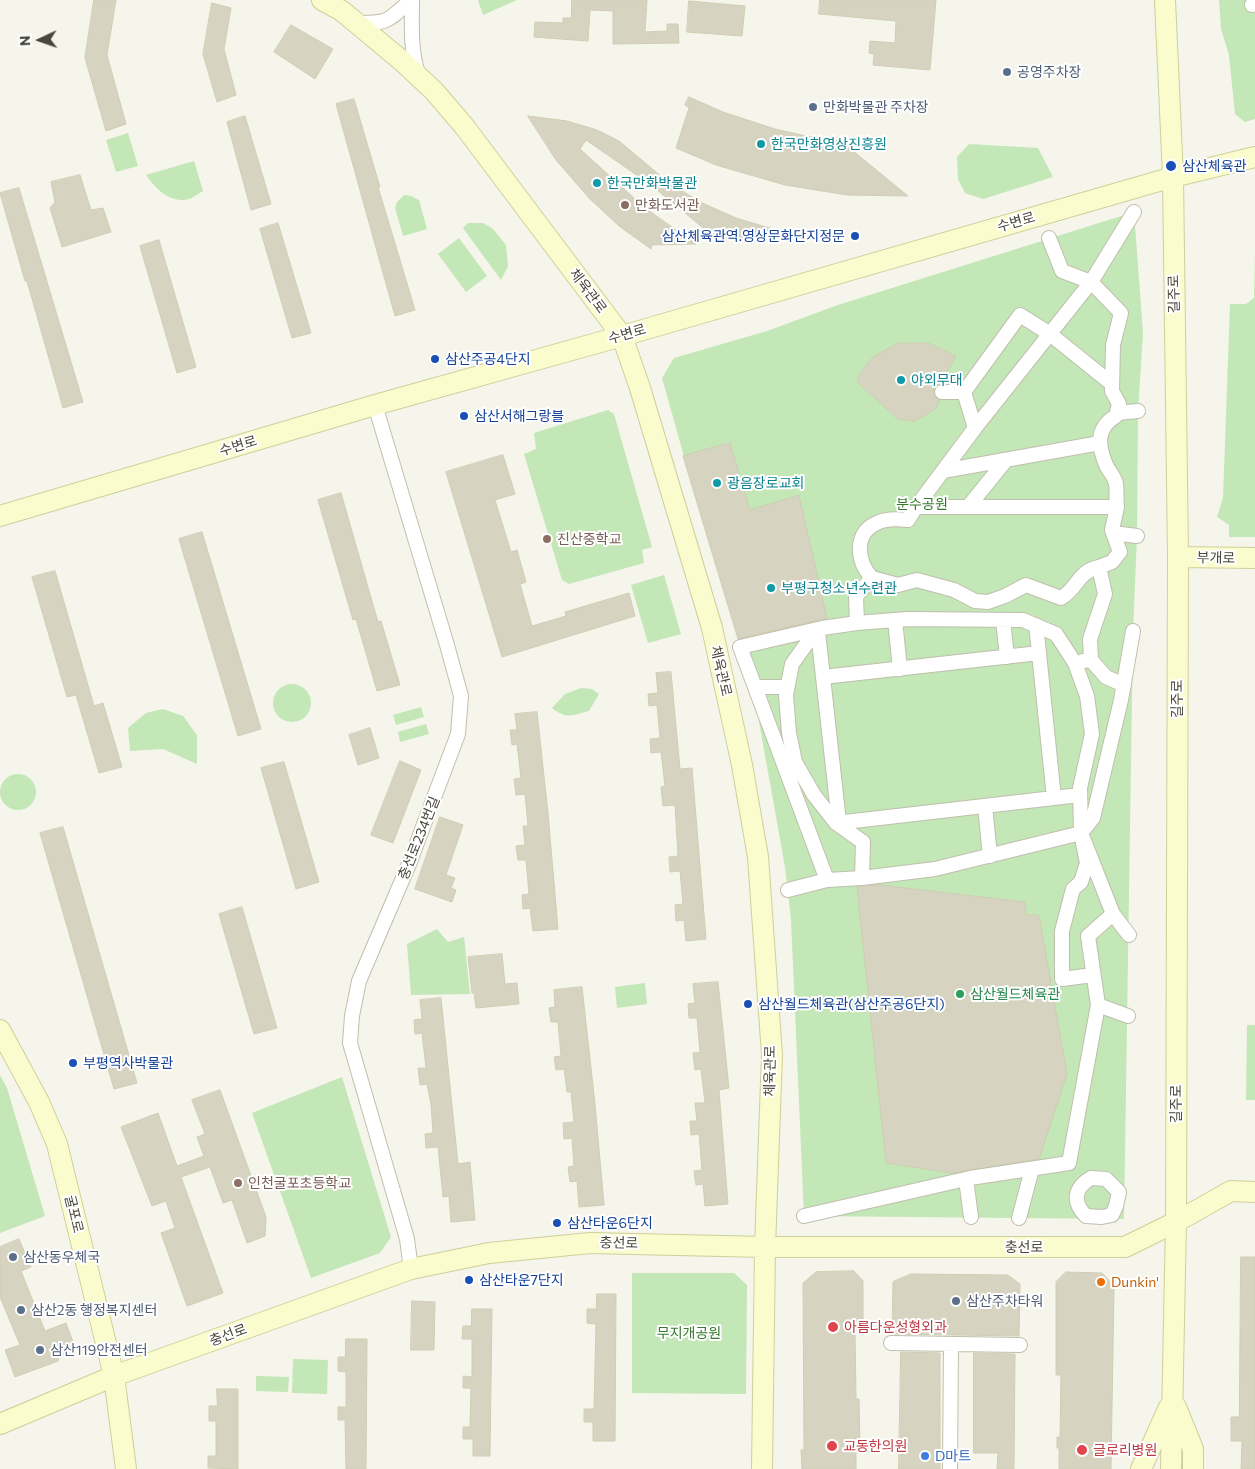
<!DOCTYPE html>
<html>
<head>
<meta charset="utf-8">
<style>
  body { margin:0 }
  #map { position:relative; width:1255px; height:1469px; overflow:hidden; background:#f5f5eb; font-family:Commissioner,sans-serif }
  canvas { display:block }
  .north { position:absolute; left:15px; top:15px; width:50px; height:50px; -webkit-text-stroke:4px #fff; paint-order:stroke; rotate:267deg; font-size:14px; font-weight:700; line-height:20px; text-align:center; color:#494739 }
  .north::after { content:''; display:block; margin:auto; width:18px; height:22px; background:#494739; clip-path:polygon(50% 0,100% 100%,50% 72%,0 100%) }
</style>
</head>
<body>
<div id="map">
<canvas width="1255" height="1469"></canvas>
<div class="north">N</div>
</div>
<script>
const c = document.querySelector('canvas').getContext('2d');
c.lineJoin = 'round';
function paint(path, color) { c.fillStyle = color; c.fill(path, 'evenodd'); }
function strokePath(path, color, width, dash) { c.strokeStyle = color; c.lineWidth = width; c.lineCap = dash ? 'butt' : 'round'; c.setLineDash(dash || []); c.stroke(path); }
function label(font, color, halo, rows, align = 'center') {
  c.font = font + ' Commissioner,"Noto Sans KR",sans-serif'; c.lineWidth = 4; c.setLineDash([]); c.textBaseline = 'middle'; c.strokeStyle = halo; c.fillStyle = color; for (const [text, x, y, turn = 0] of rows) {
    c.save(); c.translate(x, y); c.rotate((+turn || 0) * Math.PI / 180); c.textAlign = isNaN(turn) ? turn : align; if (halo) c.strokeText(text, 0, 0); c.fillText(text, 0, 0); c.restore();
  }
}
paint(new Path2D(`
  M478 0H517L483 15Z
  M1219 0H1255V119L1245 122 1235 114 1229 55 1221 29Z
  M128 133 138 166 116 172 106 140Z
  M969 144 1038 148 1053 177 983 199 965 193 958 179 957 157Z
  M194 161 203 191C199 193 193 198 189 199 170 204 155 188 146 175Z
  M404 195 411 196 419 200 427 229 403 236 395 208 397 202Z
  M1134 212 1143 333 1138 411 1137 536 1133 631 1124 1219 804 1216 791 920 785 867 751 677 703 524 662 378 674 358 767 331 838 305Z
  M468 223H483L493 229 506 245 508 266 501 280 463 228Z
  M459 238 487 276 466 292 438 254Z
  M1255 251V537H1229V525L1217 517 1223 498 1230 304H1246L1254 298Z
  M608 410 614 414 652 547 642 550 644 563 569 584 562 580 524 454 536 449 534 433Z
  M664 575 681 634 648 643 631 585Z
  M273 703a19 19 0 1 1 38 0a19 19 0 1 1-38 0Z
  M581 688 592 689 599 694 589 711C572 715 567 720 552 708L565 694Z
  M421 707 424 717 396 725 393 715Z
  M163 709 183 716 197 735V764L163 749 130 751 128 728 146 713Z
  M426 724 429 734 400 742 398 732Z
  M0 792a18 18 0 1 1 36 0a18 18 0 1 1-36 0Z
  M437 929 448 942 464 937 470 994 411 995 407 944Z
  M645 983 647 1004 617 1008 615 987Z
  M1247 1025H1255V1100H1246Z
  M0 1075 7 1088 45 1216 0 1233Z
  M342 1077 391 1237 380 1253 311 1278 252 1113Z
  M632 1273H734L747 1285 746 1394 632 1393Z
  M293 1359 328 1360 327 1394 292 1393Z
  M256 1376 289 1377 288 1392 256 1391Z`), '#c3e7b6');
const building = new Path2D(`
  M94 0H116L107 55 126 124 106 131 85 58Z
  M572 0H647L645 32 667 31V24H678L679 43 613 44V11L590 10 588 41 534 37 535 22 563 23V18H571Z
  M820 0H936L930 70 873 65 874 54 869 53 870 41 895 43 896 21 819 14Z
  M689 1 745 6 742 36 687 32Z
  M212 3 231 8 224 49 236 95 217 102 203 54Z
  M291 25 333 49 315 79 274 52Z
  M689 97 723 112 775 129 811 137 841 141 908 196 847 195 785 185 716 165 676 148 689 108 685 105Z
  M354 99 380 187H378L415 310 395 316 336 104Z
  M245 116 271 204 251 210 227 122Z
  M528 116 567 121 597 130 619 141 668 182 700 202 736 218 776 230 753 236 719 241 651 185 586 140 580 149 645 208 696 244 652 245 651 249 619 226 589 198 556 160Z
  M80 175 91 210 103 208 111 232 62 247 50 208 55 202 51 182Z
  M19 188 83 402 63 408 27 281H25L0 193Z
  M278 223 311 333 292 338 260 229Z
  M159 240 196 367 177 373 140 246Z
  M899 343H928L956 356 943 378 944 383 938 384 934 388V396L939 400 936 408 915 421 898 419 857 382 861 372 873 357Z
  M730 443 750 510 799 495 827 618 738 639 683 456Z
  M503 455 515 494 495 500 511 552 517 550 526 582 520 584 532 626 566 616 565 612 629 593 635 616 502 657 446 472Z
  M341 493 378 622 381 621 400 685 377 691 356 619 353 620 318 500Z
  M202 532 261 729 238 736 179 539Z
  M55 571 94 706 103 703 122 767 99 773 76 695 67 697 32 577Z
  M671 672 680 769 692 768 706 939 686 941 684 920 676 921 675 905 683 904 680 871 670 872 669 857 678 856 675 805 663 806 661 787 665 786 661 752 651 753 650 739 660 738 657 705 649 706 648 694 658 693 656 673Z
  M537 712 548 813 558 929 533 931 530 908 523 909 522 895 529 894 526 860H518L516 846 525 845 523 826H528L525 794 516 795 514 779 521 778 517 744 512 745 510 730H517L515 714Z
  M370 728 379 758 358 765 349 735Z
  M400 761 421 770 393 843 371 835Z
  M284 762 319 882 296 889 261 768Z
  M440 817 463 825 446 875 455 878 451 888 456 890 452 902 415 889Z
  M63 827 137 1083 114 1089 40 833Z
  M879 885 1025 902 1026 915H1039L1067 1074 1039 1159 952 1173 886 1163 857 887Z
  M242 907 277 1028 254 1034 219 914Z
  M502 954 505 984 517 983 519 1004 476 1008 474 993H472L468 957Z
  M718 982 729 1088 719 1090 728 1204 705 1206 703 1184 696 1185 694 1171 702 1170 699 1134 691 1135 690 1121H697L695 1103H705L701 1069 695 1070 693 1053 700 1052 697 1018H689L688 1004 695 1003 693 984Z
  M582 987 595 1104 604 1205 579 1207 577 1181 570 1182 568 1167 574 1166 572 1138 564 1139 563 1123 574 1122 571 1092H567L564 1069 556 1070 554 1057 561 1056 558 1022H551L549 1008 555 1007 554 990Z
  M441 998 458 1164 470 1162 475 1220 451 1222 449 1196 443 1197 438 1147 426 1148 425 1134 433 1133 431 1104 427 1084 420 1085 418 1068H426L422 1033 415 1034 414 1020 422 1019 420 1000Z
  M220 1090 266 1217 265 1236 247 1243 232 1200 223 1203 210 1167 181 1177 223 1293 187 1306 161 1233 175 1228 166 1201 152 1206 121 1127 158 1113 177 1166 204 1156 197 1137 205 1134 192 1100Z
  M19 1239 31 1267 21 1271 45 1331 66 1323 76 1350 60 1355 58 1361 15 1377 5 1350 20 1345 0 1297V1247Z
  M1241 1257H1255V1469H1241L1242 1441H1231V1417H1239Z
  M854 1271 863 1281V1331L855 1330 856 1399H859L860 1447H856V1469H802L801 1450H804L803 1283 816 1272Z
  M1066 1272 1102 1273 1114 1286 1111 1469H1059V1448H1057V1437H1060L1061 1375H1056V1282Z
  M911 1274 1008 1275 1020 1284 1019 1336 892 1334 893 1282Z
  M597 1294H616L615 1441H593V1422H584V1409H594L596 1324 587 1323V1309H596Z
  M412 1301 435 1302 434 1350H411Z
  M472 1309H492L490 1456H473V1439H463V1427H470L471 1388H463V1376L472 1377V1339H462L463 1326H471Z
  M346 1339H367L366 1469H346L345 1420H338V1407H346V1372L338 1371V1357H345Z
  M901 1352 940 1353V1469H899Z
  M974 1353 1015 1354 1014 1469H997L998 1453H974Z
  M217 1389H238V1469L208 1468V1456H216V1421H209V1406H217Z`);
paint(building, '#d6d4c1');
strokePath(building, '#d0cdb4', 1);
const street = new Path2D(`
  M412 0C412 25 410 52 419 76
  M1252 5 1255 4
  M355 23C388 23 386 23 411 0
  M1049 238 1062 271 1091 282 1121 313 1113 345 1112 391 1119 404 1116 416C1095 428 1098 447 1107 467 1110 472 1115 478 1116 484 1117 491 1116 500 1117 507
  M964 392 1020 315 1050 334 1112 384
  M375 405 447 645 461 696 458 734 409 864 359 981 352 1016 350 1043 407 1239 411 1269
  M1117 413 1138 411
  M975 428 1091 282 1134 212
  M943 471 1100 443
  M916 507H1117L1112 530 1120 552 1112 562 1099 567 1105 594 1090 639 1091 660
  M968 507 1006 460
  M1113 533 1137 536
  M872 578C857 562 853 533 877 523 886 518 899 519 908 520L916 507 975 428 964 392H942
  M895 620 900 669
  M1003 620 1007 657
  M857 623 856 596 872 578 898 585 917 580 954 590 975 601 988 602 1005 596 1026 585 1061 598C1078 588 1078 571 1099 567
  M1036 625 1039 653
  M822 628 740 647 827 880
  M818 632 823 677
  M1083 661 1091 660 1106 677 1124 685
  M756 687H787
  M985 806 990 856
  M839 822 823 677 1039 653 1054 798
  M836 823 1080 795
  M1081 833 1093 818 1121 700 1133 631
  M862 878 863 842 836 823 814 795 795 762 789 733 786 695 792 664 807 643 822 628 857 623 907 619 1023 620 1056 634 1075 663 1087 696 1092 734 1080 788 1081 833 1087 863 1081 882 1073 889 1062 931V979L1093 975
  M788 890 827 880 862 878 935 869 1081 833 1113 914
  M1098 1005 1128 1016
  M1091 1178 1106 1179 1119 1192 1116 1206 1112 1215 1102 1217 1086 1216C1072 1202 1074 1188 1091 1178Z
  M966 1179 971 1217
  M804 1216 970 1178 1069 1163 1098 1005 1088 936 1113 914 1129 935
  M1019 1218 1032 1169
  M891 1343 1020 1345
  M950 1469 951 1344`);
const secondary = new Path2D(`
  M322 0 342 11 402 61 434 91 464 126 622 336 640 388 712 628 742 765 758 857 772 1055 765 1247 762 1469
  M1165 0 1173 177 1178 557 1176 1222 1171 1469
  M0 516 375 405 622 336 1173 177 1255 157
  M1178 557 1255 558
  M0 1030 39 1102 57 1144 114 1376 126 1469
  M1176 1407 1193 1449V1469
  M0 1424 114 1376 411 1269 489 1253 590 1243 765 1247H1125L1176 1222 1231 1191 1255 1192
  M1141 1469 1169 1407`);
strokePath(street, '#c0bfae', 16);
strokePath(secondary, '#cecf9b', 22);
strokePath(street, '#fff', 14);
strokePath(secondary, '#fafcce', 20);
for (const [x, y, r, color] of [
  [1007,72,5,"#5c6f8a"],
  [813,107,5,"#5c6f8a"],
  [761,144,5,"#0f9aa8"],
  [1171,166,6,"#1a4fb4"],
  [597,183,5,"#0f9aa8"],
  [625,205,5,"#8d6e63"],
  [855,236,5,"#1a4fb4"],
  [435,359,5,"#1a4fb4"],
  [901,380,5,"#0f9aa8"],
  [464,416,5,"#1a4fb4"],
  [717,483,5,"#0f9aa8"],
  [547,539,5,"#8d6e63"],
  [771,588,5,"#0f9aa8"],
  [960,994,5,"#2e9e5b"],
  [748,1004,5,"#1a4fb4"],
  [73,1063,5,"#1a4fb4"],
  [238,1183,5,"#8d6e63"],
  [557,1223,5,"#1a4fb4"],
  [13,1257,5,"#5c6f8a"],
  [469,1280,5,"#1a4fb4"],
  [1101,1282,5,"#e8710a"],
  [956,1301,5,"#5c6f8a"],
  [21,1310,5,"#5c6f8a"],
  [833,1327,6,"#e0444e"],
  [40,1350,5,"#5c6f8a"],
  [832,1446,6,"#e0444e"],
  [1082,1450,6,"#e0444e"],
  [925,1456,5,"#3f7fe0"]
]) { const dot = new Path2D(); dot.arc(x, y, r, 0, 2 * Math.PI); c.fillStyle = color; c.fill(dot); strokePath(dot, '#fff', 2); }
label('14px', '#4e5e75', '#fff', [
  ["공영주차장",1017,72],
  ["만화박물관 주차장",823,107],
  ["삼산동우체국",23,1257],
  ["삼산주차타워",966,1301],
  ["삼산2동 행정복지센터",31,1310],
  ["삼산119안전센터",50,1350]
], 'left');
label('14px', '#0d838f', '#fff', [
  ["한국만화영상진흥원",771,144],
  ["한국만화박물관",607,183],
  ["야외무대",911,380],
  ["광음장로교회",727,483],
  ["부평구청소년수련관",781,588]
], 'left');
label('14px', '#164399', '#fff', [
  ["삼산체육관",1182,166],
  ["삼산체육관역.영상문화단지정문",845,236,"right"],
  ["삼산주공4단지",445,359],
  ["삼산서해그랑블",474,416],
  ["삼산월드체육관(삼산주공6단지)",758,1004],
  ["부평역사박물관",83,1063],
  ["삼산타운6단지",567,1223],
  ["삼산타운7단지",479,1280]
], 'left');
label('14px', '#785e54', '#fff', [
  ["만화도서관",635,205],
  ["진산중학교",557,539],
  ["인천굴포초등학교",248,1183]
], 'left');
label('14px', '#494739', '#fff', [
  ["수변로",1016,222,-16],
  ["체육관로",588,291,53],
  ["길주로",1174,294,-91],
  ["수변로",627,334,-16],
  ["수변로",238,446,-17],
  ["부개로",1216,558,1],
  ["체육관로",721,671,77],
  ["길주로",1177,699,-90],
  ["충선로234번길",419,838,-68],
  ["체육관로",770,1071,-89],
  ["길주로",1176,1104,-90],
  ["굴포로",74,1214,76],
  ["충선로",619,1243,1],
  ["충선로",1024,1247],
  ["충선로",228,1335,-20]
]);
label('14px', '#36792e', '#fff', [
  ["분수공원",922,504],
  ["무지개공원",689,1333]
]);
label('14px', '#27864d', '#fff', [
  ["삼산월드체육관",970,994]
], 'left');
label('14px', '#c56008', '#fff', [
  ["Dunkin'",1111,1282]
], 'left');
label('14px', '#be3a42', '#fff', [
  ["아름다운성형외과",844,1327],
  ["교동한의원",843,1446],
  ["글로리병원",1093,1450]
], 'left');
label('14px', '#366cbe', '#fff', [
  ["D마트",935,1456]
], 'left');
</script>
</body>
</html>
